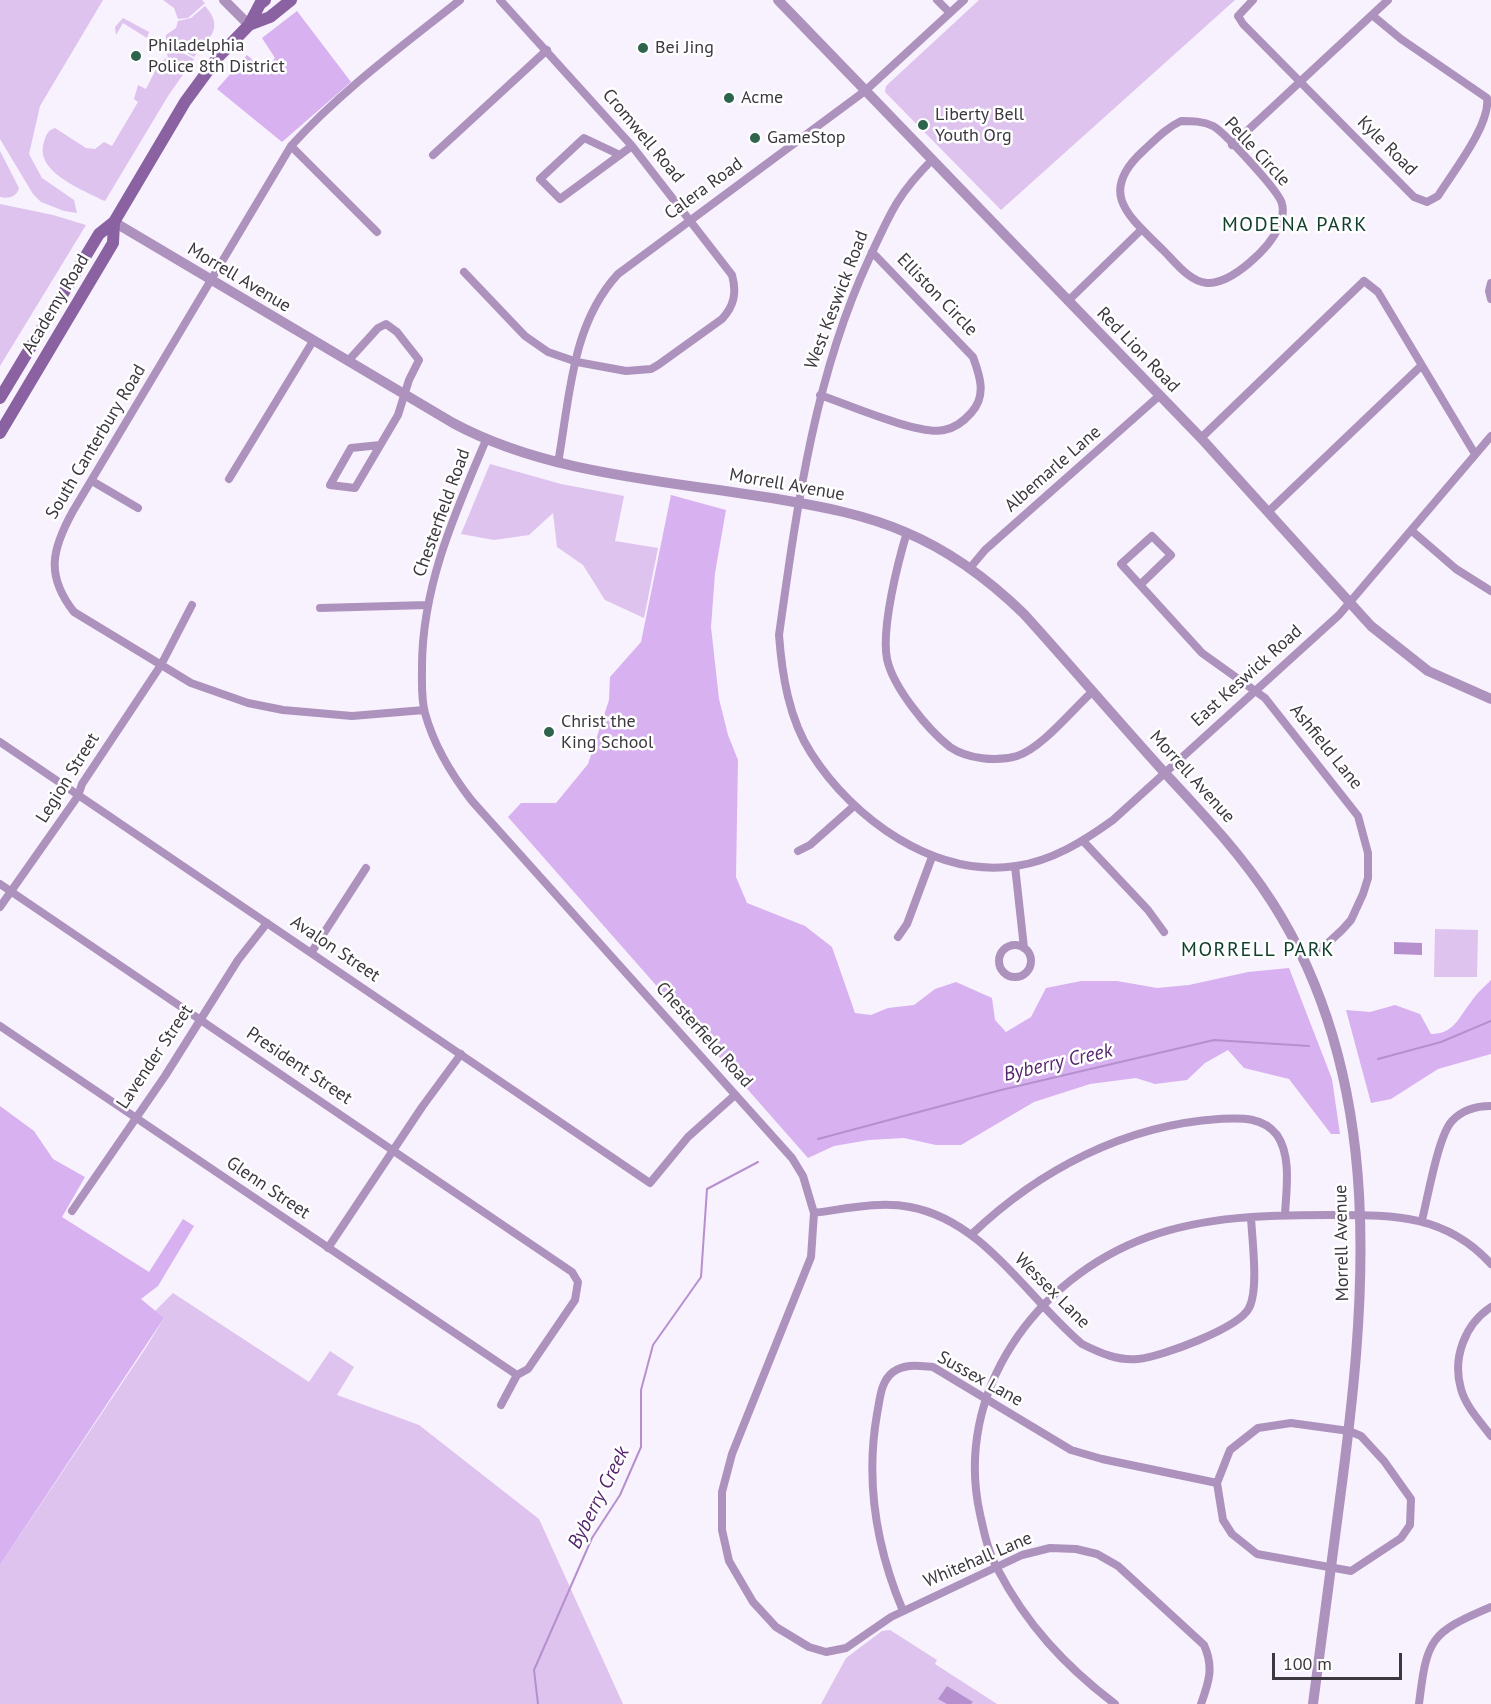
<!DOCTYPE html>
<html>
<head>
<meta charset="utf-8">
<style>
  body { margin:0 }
  #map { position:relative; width:1491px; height:1704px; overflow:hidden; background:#f8f1fe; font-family:"PT Sans",sans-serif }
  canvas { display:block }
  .scale { position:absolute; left:1272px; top:1653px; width:130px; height:27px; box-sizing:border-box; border:3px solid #3d3840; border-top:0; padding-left:8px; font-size:18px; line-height:21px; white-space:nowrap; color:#3d3840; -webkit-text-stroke:4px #fff; paint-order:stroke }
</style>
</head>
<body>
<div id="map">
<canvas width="1491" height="1704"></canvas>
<div class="scale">100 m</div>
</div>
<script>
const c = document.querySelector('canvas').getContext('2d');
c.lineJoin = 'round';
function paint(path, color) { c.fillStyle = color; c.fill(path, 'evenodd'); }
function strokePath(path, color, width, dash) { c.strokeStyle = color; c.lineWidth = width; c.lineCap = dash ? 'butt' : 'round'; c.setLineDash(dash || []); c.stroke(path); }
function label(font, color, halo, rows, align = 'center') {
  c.font = font + ' "PT Sans",sans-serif'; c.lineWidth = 5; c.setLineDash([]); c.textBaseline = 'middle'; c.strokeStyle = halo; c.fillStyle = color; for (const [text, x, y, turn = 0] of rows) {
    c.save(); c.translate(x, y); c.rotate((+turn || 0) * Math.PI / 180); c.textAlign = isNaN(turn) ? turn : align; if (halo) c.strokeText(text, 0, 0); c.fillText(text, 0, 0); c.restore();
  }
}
paint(new Path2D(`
  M0 0H103L40 106 29 154 42 178 74 200 77 213 64 211 41 202 33 194 0 139Z
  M163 0H202L205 3 188 18 178 19 174 8Z
  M979 0H1235L1001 210 885 92 886 86Z
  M205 6C225 28 209 38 194 57L166 41V35L176 28 178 21 191 18Z
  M123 18 149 32 147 38 123 23 116 35 115 27Z
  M153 37 194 59 168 96 105 201 102 200C82 189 34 172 44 142 46 135 48 130 55 128L86 148 95 149 104 142 112 146 138 102 134 99 138 85 146 89 159 63 168 57 165 48 152 42Z
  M0 151 19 188C17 197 8 199 0 197Z
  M0 204 53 215 86 225 0 366Z
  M490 464 561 484 624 496 615 541 658 548 644 618 605 600 583 565 557 547 553 513 529 535 494 540 461 534Z
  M1435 929 1478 930 1477 977H1434Z
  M173 1293 309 1382 330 1351 354 1367 337 1395 419 1425 539 1519 623 1704H0V1565L147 1346 164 1318 155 1311Z
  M890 1630 937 1660 935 1664 997 1704H821L846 1658 882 1631Z`), '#ddc3ee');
paint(new Path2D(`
  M297 11 351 82 282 142 217 89 247 55 264 71 275 58 262 38Z
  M671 495 726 510 715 573 711 627 719 699 728 735 738 760 736 877 747 903 805 926 832 947 855 1013 871 1015 888 1008 914 1005 935 989 956 982 992 998 995 1020 1006 1032 1031 1017 1046 988 1081 981H1117L1157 988 1189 985 1248 972 1289 968 1332 1079 1340 1134H1331L1289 1079 1244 1068 1228 1050 1205 1063 1187 1080 1155 1084 1136 1078 1090 1084 1034 1102 961 1145H936L904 1138 869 1140 834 1146 808 1158 508 817 521 803H556L588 764 609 700 610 677 641 642Z
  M1491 980V1054L1438 1069 1391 1099 1371 1103 1346 1010 1370 1012 1395 1005 1420 1014 1431 1034C1454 1034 1458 1018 1471 1002 1476 994 1484 987 1491 980Z
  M0 1106 34 1131 53 1159 85 1177 62 1217 149 1272 183 1219 194 1226 158 1286 141 1299 164 1318 0 1565Z`), '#d8b1f0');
paint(new Path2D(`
  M1394 942 1422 943V955L1394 954Z
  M947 1686 973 1702 971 1704H947L938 1699Z`), '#b690ce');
strokePath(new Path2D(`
  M1378 1059 1441 1042 1491 1021
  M818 1139 1001 1090 1214 1040 1309 1046
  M538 1704 534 1670 592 1538 620 1495 641 1447V1390L653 1345 701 1277 707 1189 758 1162`), '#b690ce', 2);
strokePath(new Path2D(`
  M937 0 950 13
  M1253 0 1238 16 1243 24 1414 197 1427 202 1438 196C1453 172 1491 124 1487 98L1401 39 1372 15
  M1181 121C1192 121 1203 121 1213 126 1224 132 1280 192 1282 204 1284 210 1282 220 1279 226 1270 248 1232 284 1207 283 1190 282 1175 262 1164 251 1130 217 1097 194 1142 152 1155 140 1166 128 1181 121Z
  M1232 145 1388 0
  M291 146 377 232
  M433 155 547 50
  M620 155 584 138 540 179 560 199 632 146
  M932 160C896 196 890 214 869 259 814 377 797 507 779 635 782 675 789 719 811 753 853 819 934 878 1016 866 1052 861 1084 841 1113 820L1339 615 1491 436
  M464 272 525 336 548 352 577 362 626 371 651 369 658 365 722 319C734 306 737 293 732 275L632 146 500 0
  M1491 283 1489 291 1491 299
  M1068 301 1142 229
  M348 361 378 328 386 324 397 332 419 360 409 380 398 415 355 488 330 485 351 448 380 445
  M820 395C846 404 920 436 944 430 955 428 964 421 971 413 987 396 980 376 973 357L872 252
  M1201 438 1364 281 1378 292 1475 454
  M486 440C455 513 422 586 422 667 422 682 421 699 425 713 434 746 451 774 472 801L792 1158 803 1176 814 1213 811 1257 732 1454 722 1492V1530L729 1561 753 1602 776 1627 809 1647 826 1652 846 1648 891 1617 1022 1555 1050 1548 1076 1549 1097 1554 1118 1566 1204 1645C1214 1667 1209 1682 1201 1704
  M558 463C570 397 571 325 618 274L865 91 964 0
  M229 479 313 341
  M92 481 138 508
  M1268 512 1421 366
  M1412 531 1456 569 1491 591
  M907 532C898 562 881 628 887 659 893 687 927 729 950 747 967 759 997 762 1017 756 1042 748 1073 709 1093 691
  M970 568 985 550 1159 396
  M1141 584 1171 555 1152 536 1121 564 1202 653 1265 698 1358 816 1368 853V878L1363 894 1351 920 1342 930 1328 943 1302 958
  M320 608 427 605
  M424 710 352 716 283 710 248 703 191 683 74 612C45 575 52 549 73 511L291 146C341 91 401 47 460 0
  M0 742 650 1183 688 1137 735 1095
  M1084 842 1148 910 1164 932
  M798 851 810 845 854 806
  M1015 866 1024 948
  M0 884 572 1272 578 1282 575 1300 528 1369 517 1375 501 1405
  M0 907 78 796 82 784 161 665 192 605
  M898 937 907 924 932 857
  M999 961a16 16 0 1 1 32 0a16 16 0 1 1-32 0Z
  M311 953 366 868
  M0 1026 517 1375
  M72 1211 165 1076 238 960 267 923
  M814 1213C845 1209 879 1201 910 1207 985 1221 1027 1298 1082 1344 1100 1353 1118 1361 1138 1359 1161 1357 1239 1328 1249 1308 1259 1289 1252 1240 1251 1217
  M1422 1220C1428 1197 1438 1136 1452 1121 1463 1109 1477 1106 1491 1106
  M972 1234C1039 1170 1125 1125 1219 1119 1240 1118 1262 1116 1277 1135 1292 1157 1286 1191 1285 1215
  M328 1248 422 1107 461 1054
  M1491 1307C1465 1324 1452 1358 1461 1389 1466 1407 1480 1421 1491 1436
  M1291 1423 1349 1431 1361 1436 1384 1461 1411 1499 1410 1525 1401 1538 1351 1571 1257 1554 1232 1534 1223 1520 1217 1483 1230 1450 1258 1428Z
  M903 1611C876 1547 865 1483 877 1414 880 1400 880 1382 893 1372 905 1363 920 1366 933 1367L1071 1450 1102 1459 1217 1483
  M1115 1704C1065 1666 1026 1624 997 1568 988 1552 984 1532 980 1514 953 1392 1036 1278 1148 1237 1206 1216 1268 1215 1328 1215 1391 1215 1445 1213 1491 1264
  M1419 1704C1427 1638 1430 1633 1491 1607`), '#ad92be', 8);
strokePath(new Path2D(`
  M224 0 249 25
  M778 0 1201 438 1371 626 1428 671 1491 699
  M114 222 453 423C551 476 674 481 783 500 824 507 866 515 905 532 951 551 989 580 1024 614 1071 666 1117 720 1164 772 1203 814 1241 854 1272 902 1388 1083 1366 1304 1339 1506 1330 1572 1322 1638 1313 1704`), '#ad92be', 10);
strokePath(new Path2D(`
  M249 25 270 17 291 0
  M0 398 99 234 114 222 185 102 218 57 249 25 260 4 265 0
  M0 433 113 243 114 222`), '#8a62a2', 12);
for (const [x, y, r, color] of [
  [643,48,6,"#2d644b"],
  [136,56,6,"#2d644b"],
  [729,98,6,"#2d644b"],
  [923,125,6,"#2d644b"],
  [755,138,6,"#2d644b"],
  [549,732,6,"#2d644b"]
]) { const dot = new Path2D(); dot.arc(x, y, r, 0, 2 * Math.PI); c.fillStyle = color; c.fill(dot); strokePath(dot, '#fff', 2); }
label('18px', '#3d3840', '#fff', [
  ["Philadelphia",148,46],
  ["Police 8th District",148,67],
  ["Bei Jing",655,48],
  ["Acme",741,98],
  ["Liberty Bell",935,115],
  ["Youth Org",935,136],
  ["GameStop",767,138],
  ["Christ the",561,722],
  ["King School",561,743]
], 'left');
label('18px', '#3d3840', '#fff', [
  ["Cromwell Road",643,136,50],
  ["Kyle Road",1387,146,45],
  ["Pelle Circle",1257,152,47],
  ["Calera Road",704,189,-36],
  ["Morrell Avenue",239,278,31],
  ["Elliston Circle",937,295,46],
  ["West Keswick Road",837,300,-69],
  ["Academy Road",56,304,-59],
  ["Red Lion Road",1138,350,46],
  ["South Canterbury Road",96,442,-59],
  ["Albemarle Lane",1053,469,-41],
  ["Morrell Avenue",787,485,10],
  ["Chesterfield Road",442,513,-70],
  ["East Keswick Road",1247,676,-42],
  ["Ashfield Lane",1326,747,51],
  ["Morrell Avenue",1192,777,48],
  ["Legion Street",68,778,-58],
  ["Avalon Street",335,949,34],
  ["Chesterfield Road",704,1035,48],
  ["Lavender Street",155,1057,-56],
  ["President Street",299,1066,34],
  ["Glenn Street",268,1188,34],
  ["Morrell Avenue",1342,1243,-91],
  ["Wessex Lane",1052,1291,45],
  ["Sussex Lane",980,1379,29],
  ["Whitehall Lane",978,1560,-23]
]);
c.letterSpacing = '1.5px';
label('20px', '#12402d', '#fff', [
  ["MODENA PARK",1295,225],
  ["MORRELL PARK",1258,950]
]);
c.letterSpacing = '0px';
label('italic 20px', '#55256e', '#fff', [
  ["Byberry Creek",1058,1063,-13],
  ["Byberry Creek",599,1498,-63]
]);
</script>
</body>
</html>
